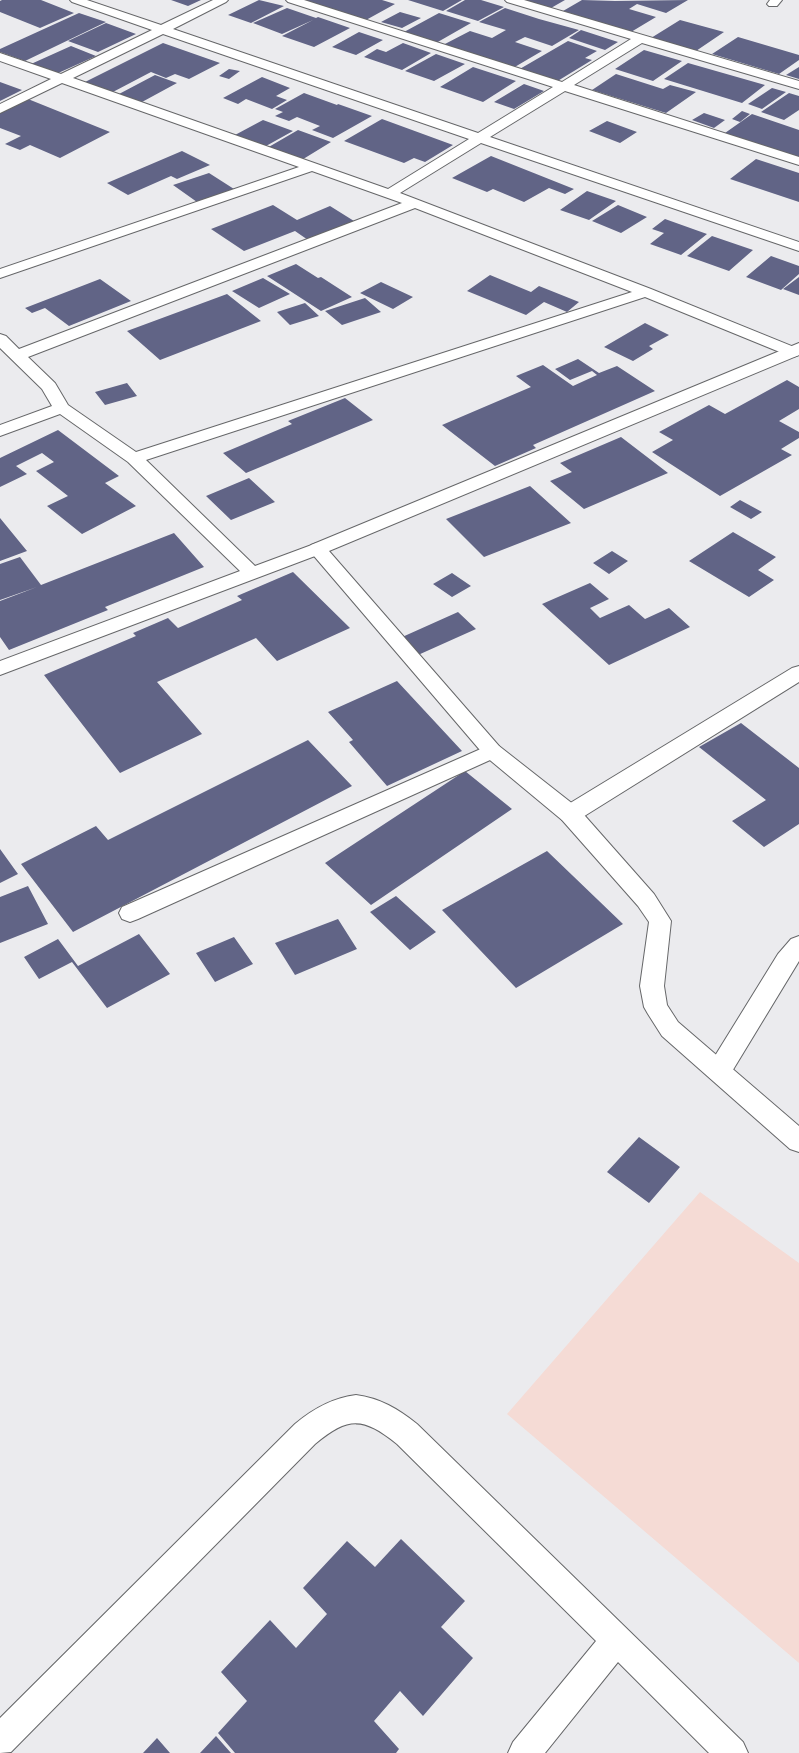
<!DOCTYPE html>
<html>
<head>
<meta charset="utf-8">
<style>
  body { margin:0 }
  canvas { display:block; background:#ebebee }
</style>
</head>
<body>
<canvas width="799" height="1753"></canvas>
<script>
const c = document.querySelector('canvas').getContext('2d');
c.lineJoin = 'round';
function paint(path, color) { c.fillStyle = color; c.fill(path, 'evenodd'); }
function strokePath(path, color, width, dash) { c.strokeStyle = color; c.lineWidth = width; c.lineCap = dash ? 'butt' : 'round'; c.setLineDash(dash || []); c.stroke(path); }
paint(new Path2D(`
  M700 1192 799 1263V1663L507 1414Z`), '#f5dbd5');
paint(new Path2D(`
  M2 0H41L74 13 40 28 0 12V1Z
  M171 0H201L188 6Z
  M259 0 284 6 251 23 228 15Z
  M305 0H382L395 4 366 20Z
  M408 0H462L443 11Z
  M465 0H481L504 7 478 21 446 11Z
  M524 0H565L551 8Z
  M582 0 615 1 688 0 666 13 637 4 629 9 656 17 631 32 563 11Z
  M287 8 316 18 318 17 350 28 314 47 282 36 313 20 282 34 253 23Z
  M505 8 539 19 579 30 552 46 525 37 515 42 542 51 513 68 443 45 470 31 492 38 506 30 479 22Z
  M400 12 421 18 402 28 381 22Z
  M79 13 106 22 25 61 0 52V49Z
  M439 13 471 23 436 43 404 32Z
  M680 20 724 32 696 51 651 38Z
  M106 23 136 34 98 52 68 41Z
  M581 30 618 42 605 50 569 38Z
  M359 32 383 40 356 55 332 47Z
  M738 37 799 55V60L779 74 712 54Z
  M568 41 597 51 585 58 592 60 556 82 518 70Z
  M163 43 220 63 189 79 175 74 166 78 151 72 111 93 83 83Z
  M403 43 431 53 402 70 364 57 377 49 386 52Z
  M71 46 96 56 56 74 31 64Z
  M644 50 682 61 653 81 615 69Z
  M436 54 465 64 434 81 405 71Z
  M688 63 765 85 742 103 664 79Z
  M473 67 516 81 483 102 440 87Z
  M799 67V79L786 75Z
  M229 69 240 71 229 79 219 76Z
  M616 74 663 89 670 85 696 92 666 113 592 90Z
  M155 75 177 83 142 102 119 94Z
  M262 77 290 88 276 96 287 100 272 109 246 99 238 104 223 98Z
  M0 82 22 90 0 101Z
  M524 84 544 91 514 109 494 102Z
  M772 88 786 92 762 109 748 104Z
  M304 93 337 105 338 104 372 116 333 138 312 130 320 126 297 117 289 121 275 116 283 112 275 109Z
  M789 93 799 96V110L784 120 761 112Z
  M28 99 110 132 60 158 30 145 20 150 5 144 21 136 0 128V112Z
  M742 111 750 114 740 122 732 119Z
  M704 113 725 120 714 128 692 120Z
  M752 114 799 130V156L797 158 725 133Z
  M382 119 453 145 425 162 414 158 404 163 344 141Z
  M263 120 293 131 266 146 235 135Z
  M607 121 637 132 620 143 589 131Z
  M298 130 331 142 300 161 267 148Z
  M182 151 210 165 177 179 171 176 128 195 107 183Z
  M491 156 574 189 565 194 549 188 524 202 493 189 487 192 452 178Z
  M756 159 799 173V202L730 179Z
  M209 173 234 189 197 202 173 185Z
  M587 191 616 201 589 220 560 210Z
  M273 205 297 220 330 206 354 221 308 240 295 231 244 251 211 229Z
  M618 205 647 217 621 233 592 221Z
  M665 219 707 234 681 255 650 244 664 233 652 229Z
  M712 236 753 250 729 271 687 256Z
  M771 256 799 266V274L781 290 746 277Z
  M296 264 318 278 321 277 352 297 321 311 267 276Z
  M490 275 531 292 539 286 579 302 567 312 544 302 526 315 467 291Z
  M799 277V295L783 289Z
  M263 278 290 294 259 308 232 291Z
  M100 279 131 301 69 326 45 308 32 313 25 308Z
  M381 282 413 297 393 309 360 293Z
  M227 294 261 321 160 360 127 331Z
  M365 298 381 312 342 325 325 311Z
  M305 303 319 316 290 325 277 312Z
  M645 323 669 335 649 346 653 349 633 361 604 347Z
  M578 359 599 373 617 366 655 391 533 445 536 448 495 466 442 425 531 387 516 376 543 365 573 386 597 375 592 371 570 380 555 369Z
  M787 380 799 387V409L779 421 799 432V438L781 449 792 455 720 496 652 452 673 440 659 432 709 405 725 414Z
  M127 383 137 396 105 405 95 392Z
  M345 398 373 420 246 473 223 453 292 424 288 421Z
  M58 430 119 476 105 483 136 506 82 534 47 506 68 496 36 471 54 462 42 453 16 466 27 474 0 487V458Z
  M621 437 668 473 584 509 550 481 572 472 560 463Z
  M249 478 275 502 231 520 206 496Z
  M530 486 571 523 484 557 446 519Z
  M740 500 762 512 751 519 730 507Z
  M0 518 27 551 0 561Z
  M733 532 776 557 758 570 774 580 749 597 689 561Z
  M174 533 204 567 105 607 108 610 9 650 0 637V601L37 587 0 600V564L20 557 41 585Z
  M612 551 628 561 609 574 593 563Z
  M293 572 350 628 277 661 256 638 157 682 202 734 120 773 44 675 136 636 133 633 168 618 178 628 242 600 237 596Z
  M452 573 471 586 452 597 433 584Z
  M590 583 609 599 590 608 600 618 629 605 645 619 669 608 690 627 609 665 542 604Z
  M458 612 476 629 418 655 400 638Z
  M397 681 462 751 387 786 349 742 353 740 328 712Z
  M741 723 799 768V824L764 847 732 821 766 800 699 747Z
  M308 740 352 786 73 932 21 864 96 826 108 840Z
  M465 771 512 809 371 905 325 863Z
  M0 849 18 874 0 883Z
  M547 851 623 924 516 988 442 910Z
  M28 886 48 924 0 943V897Z
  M396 896 436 932 410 950 370 912Z
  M338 919 357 949 295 975 275 943Z
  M139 934 170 974 107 1008 72 962 39 979 24 957 58 939 78 966Z
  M234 937 253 964 215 982 196 953Z
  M639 1137 680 1167 649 1203 607 1172Z
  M401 1539 465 1601 441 1627 473 1658 423 1716 400 1691 374 1721 399 1749 396 1753H235L218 1733 247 1701 221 1672 270 1620 296 1648 327 1614 303 1588 347 1541 375 1567Z
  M216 1736 231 1753H200Z
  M157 1738 170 1753H143Z`), '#616486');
const service = new Path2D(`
  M770 0H782L777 6H769L767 4Z`);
const minor = new Path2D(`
  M70 0H87L161 25 213 0H228L226 2 173 29 478 133 553 87 288 2 286 0H304L562 82 631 39 507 2 505 0H524L799 81V89L642 43 574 85 799 157V165L565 91 490 137 799 242V251L481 143 400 193 651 289 799 349V355L793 357 787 355 645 297 146 460 255 566 317 543 323 545 326 549 323 553 0 675V661L240 571 128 462 60 414 0 436V425L52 406 42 389 0 348V334L6 336 19 349 402 203 312 171 0 278V269L299 167 62 83 0 113V104L51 79 0 61V53L61 74 152 30 72 2ZM163 34 469 139 388 189 73 78ZM415 208 632 292 136 452 68 405 55 383 28 357Z
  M799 666V682L578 820 570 822 562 820 559 814 562 808 792 668Z
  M492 744 499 746 502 751 499 756 138 919 130 922 122 919 119 913 122 907Z
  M799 936V961L728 1078 719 1081 710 1078 707 1071 710 1064 778 954 791 939Z
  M356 1395C380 1398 398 1409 417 1424L743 1742 748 1753H709L618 1662 545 1753H508L513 1742 596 1641 397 1444C363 1417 349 1416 315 1444L11 1752 0 1753V1718L295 1424C313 1409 332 1398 356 1395Z`);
const tertiary = new Path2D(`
  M799 343V355L329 551 499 746 578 808 654 894 671 921 664 986 667 1005 678 1022 799 1126V1152L790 1149 662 1036 648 1014 644 1007 640 986 649 922 638 906 562 820 485 756 308 549 311 545Z`);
strokePath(service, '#666769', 2);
strokePath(minor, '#666769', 2);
strokePath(tertiary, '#666769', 2);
paint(service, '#fff');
paint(minor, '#fff');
paint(tertiary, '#fff');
</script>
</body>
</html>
